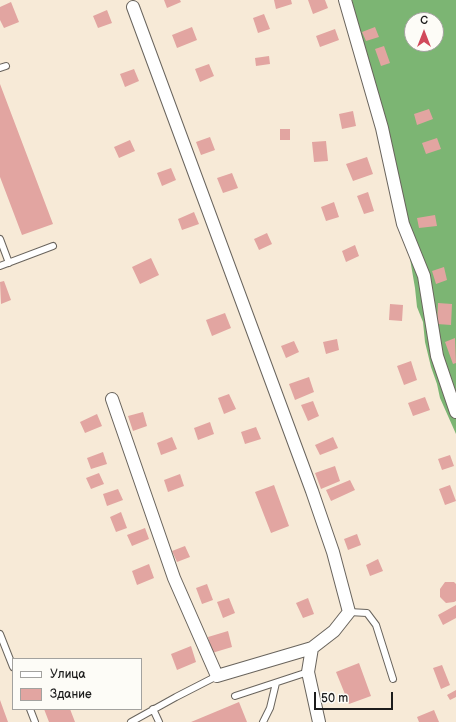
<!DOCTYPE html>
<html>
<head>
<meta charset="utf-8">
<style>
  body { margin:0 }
  #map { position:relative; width:456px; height:722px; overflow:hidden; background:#f7ead7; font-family:"Balsamiq Sans",sans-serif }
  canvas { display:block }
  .legend { position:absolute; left:12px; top:658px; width:130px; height:52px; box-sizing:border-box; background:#fdfcf7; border:1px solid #a3a29f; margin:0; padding:5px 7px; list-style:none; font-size:12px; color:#1c1c1c }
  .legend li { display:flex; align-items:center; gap:8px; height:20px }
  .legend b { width:20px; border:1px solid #a3a29f }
  .north { position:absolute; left:404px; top:12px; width:40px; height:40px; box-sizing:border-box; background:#fdfcf7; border:1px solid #a3a29f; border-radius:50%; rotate:0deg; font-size:11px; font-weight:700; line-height:16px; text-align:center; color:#1c1c1c }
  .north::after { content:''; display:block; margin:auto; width:14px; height:18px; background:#d1495b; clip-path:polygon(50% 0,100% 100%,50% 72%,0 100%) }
  .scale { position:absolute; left:314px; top:692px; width:79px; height:18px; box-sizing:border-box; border:2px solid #1c1c1c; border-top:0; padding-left:5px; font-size:12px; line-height:14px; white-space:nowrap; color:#1c1c1c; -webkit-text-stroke:3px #fdfcf7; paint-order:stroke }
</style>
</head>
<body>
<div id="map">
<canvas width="456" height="722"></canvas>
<ul class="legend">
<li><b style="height:5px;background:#fff"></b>Улица</li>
<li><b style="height:11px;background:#e2a5a1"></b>Здание</li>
</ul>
<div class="north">С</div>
<div class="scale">50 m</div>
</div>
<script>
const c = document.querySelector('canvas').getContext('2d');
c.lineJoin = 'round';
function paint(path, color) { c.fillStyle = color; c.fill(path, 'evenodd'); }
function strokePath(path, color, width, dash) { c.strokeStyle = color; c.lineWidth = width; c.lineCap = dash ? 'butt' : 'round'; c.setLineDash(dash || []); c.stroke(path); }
paint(new Path2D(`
  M352 0H456V434L440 398 437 384 431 367 425 342 423 322 417 307 415 288 408 247 355 24ZM412 20H436V44H412Z`), '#7cb573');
paint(new Path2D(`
  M164 0H180L181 2 167 8Z
  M274 0H291L292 4 276 9Z
  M308 0H325L328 8 313 14Z
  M11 2 19 22 4 28 0 20V7Z
  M107 10 112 23 98 28 93 16Z
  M264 14 270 29 258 33 253 18Z
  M192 27 197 40 177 48 172 35Z
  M375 27 379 37 366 41 362 32Z
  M335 29 339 40 320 47 316 36Z
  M384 46 390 63 381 66 375 49Z
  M269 56 270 64 256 66 255 58Z
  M209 64 214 76 200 82 195 69Z
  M134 69 139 81 125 87 120 74Z
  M0 84 53 224 22 235 0 177Z
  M429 109 433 119 417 125 414 114Z
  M353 111 356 126 342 129 339 114Z
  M280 129H290V140H280Z
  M210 137 215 150 201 155 196 142Z
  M437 138 441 149 426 154 422 143Z
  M130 140 135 151 119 158 114 147Z
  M326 141 328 161 314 162 312 142Z
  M367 157 373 174 353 181 346 164Z
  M171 168 176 180 162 186 157 173Z
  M232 173 238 188 223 193 217 178Z
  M368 192 374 211 364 214 357 196Z
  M334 202 339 217 326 221 321 207Z
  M194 212 199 224 182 230 178 219Z
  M435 215 437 226 419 228 417 218Z
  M267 233 272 244 259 250 254 239Z
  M355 245 359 256 346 262 342 251Z
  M151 258 159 275 140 284 132 267Z
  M444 267 447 280 436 284 432 271Z
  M4 281 11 300 1 304 0 282Z
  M438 303 452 304 451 325 437 324Z
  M390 304 403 305 402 321 389 320Z
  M225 313 231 328 212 336 206 320Z
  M455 338 456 363 453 364 445 342Z
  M337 339 339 350 326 354 323 342Z
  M294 341 299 352 286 358 281 346Z
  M411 361 417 380 404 385 397 366Z
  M309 377 314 392 295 400 289 384Z
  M229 394 236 409 224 414 218 398Z
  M425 397 430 410 413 416 408 403Z
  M313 401 319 416 308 421 301 405Z
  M143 412 147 426 133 431 128 416Z
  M97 414 102 426 85 433 80 422Z
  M210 422 214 434 198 440 194 428Z
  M256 427 261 439 245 444 241 432Z
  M172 437 177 449 161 455 157 443Z
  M333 437 338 448 320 455 315 445Z
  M103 452 107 464 91 469 87 458Z
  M450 455 454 466 442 470 438 459Z
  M335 466 340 481 321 489 315 473Z
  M99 473 104 484 91 489 86 478Z
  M180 474 184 486 168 492 164 480Z
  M350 480 355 490 331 501 326 490Z
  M274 485 289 526 271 533 255 492Z
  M450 485 456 501 445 505 439 489Z
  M118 489 123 500 107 506 103 494Z
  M121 512 127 528 116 532 110 517Z
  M145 528 149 539 132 546 127 535Z
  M357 534 361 545 348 550 344 539Z
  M185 546 190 557 177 562 172 551Z
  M378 559 383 571 370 576 366 565Z
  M149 564 154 578 137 585 132 571Z
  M445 582H454L456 584V601L454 602 446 603 440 597V589Z
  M207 584 213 600 202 604 196 588Z
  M229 598 235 613 223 618 217 602Z
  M308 598 314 614 303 618 296 603Z
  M456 605V618L443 625 438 615Z
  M228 631 232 647 212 653 208 637Z
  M191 646 196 662 177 670 171 654Z
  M359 663 371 696 349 704 336 672Z
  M442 665 450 685 441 689 433 668Z
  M456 690V697L450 700 447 695Z
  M0 700 8 722H0Z
  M239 702 247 722H191Z
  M44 709H70L75 722H49Z
  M434 710 439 722H419L417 717Z`), '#e2a5a1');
const lane = new Path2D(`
  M0 68 6 66
  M0 239 9 263
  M0 266 53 246
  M349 612 367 613 376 625 393 679
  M0 634 13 667
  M235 696 308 672
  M30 709 35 722
  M153 709 159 722
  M131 722 176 697 217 676
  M263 722 270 708 276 683`);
const street = new Path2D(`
  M345 0 382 128 403 224 424 276 437 356 456 412
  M133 7 312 491 333 552 349 612 334 631 312 648 308 672 319 722
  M112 399 174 578 217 676 312 648`);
strokePath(lane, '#69645d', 8);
strokePath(street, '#69645d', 14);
strokePath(lane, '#fff', 6);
strokePath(street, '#fff', 12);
</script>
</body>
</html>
